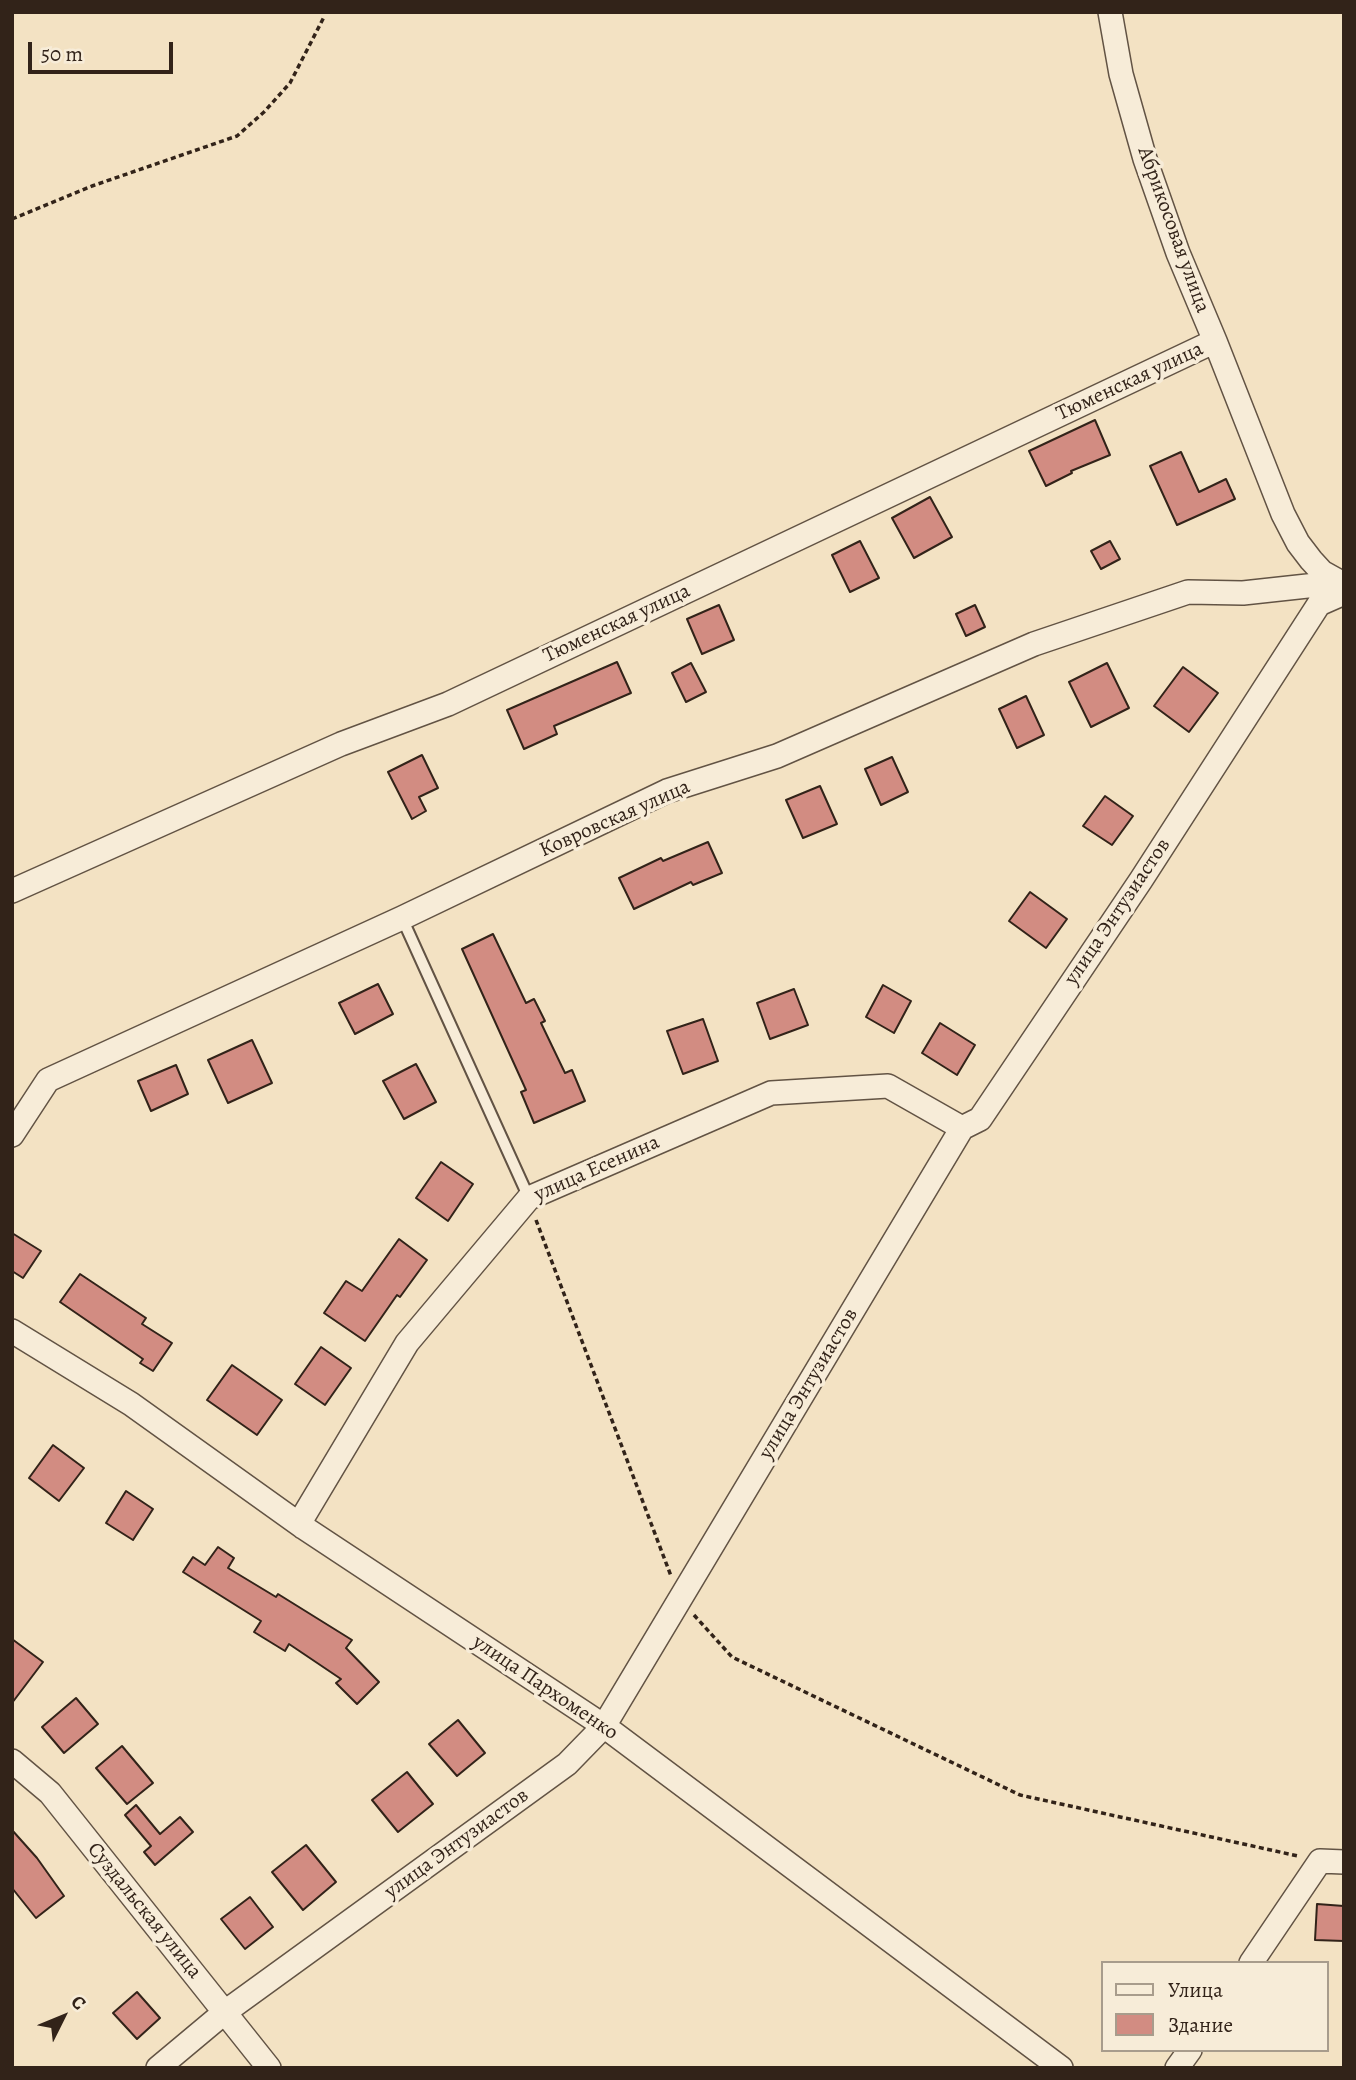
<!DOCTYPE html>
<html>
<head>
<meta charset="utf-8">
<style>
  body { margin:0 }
  #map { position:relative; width:1356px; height:2080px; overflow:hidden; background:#f3e2c3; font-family:Alegreya,serif }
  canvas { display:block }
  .frame { position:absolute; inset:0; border:14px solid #322319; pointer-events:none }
  .legend { position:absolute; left:1101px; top:1961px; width:228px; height:91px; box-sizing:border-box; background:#f7ecd8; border:2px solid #a89c8c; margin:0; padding:9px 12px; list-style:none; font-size:21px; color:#322319 }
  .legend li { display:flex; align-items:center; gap:14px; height:35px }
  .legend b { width:35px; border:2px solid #a89c8c }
  .north { position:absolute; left:28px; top:1982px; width:70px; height:70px; -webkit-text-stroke:5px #f7ecd8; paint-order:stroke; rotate:47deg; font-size:19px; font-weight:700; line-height:28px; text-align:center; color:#322319 }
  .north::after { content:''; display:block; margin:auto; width:24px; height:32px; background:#322319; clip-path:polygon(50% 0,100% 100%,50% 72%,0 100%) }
  .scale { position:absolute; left:28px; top:42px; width:145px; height:32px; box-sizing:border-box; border:4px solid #322319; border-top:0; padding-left:9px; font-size:21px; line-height:24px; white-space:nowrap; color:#322319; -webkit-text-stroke:5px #f7ecd8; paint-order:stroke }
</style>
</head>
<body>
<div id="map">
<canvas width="1356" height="2080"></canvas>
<div class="frame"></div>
<ul class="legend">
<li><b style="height:9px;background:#f7ecd8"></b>Улица</li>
<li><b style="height:19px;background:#d28c82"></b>Здание</li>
</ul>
<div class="north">С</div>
<div class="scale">50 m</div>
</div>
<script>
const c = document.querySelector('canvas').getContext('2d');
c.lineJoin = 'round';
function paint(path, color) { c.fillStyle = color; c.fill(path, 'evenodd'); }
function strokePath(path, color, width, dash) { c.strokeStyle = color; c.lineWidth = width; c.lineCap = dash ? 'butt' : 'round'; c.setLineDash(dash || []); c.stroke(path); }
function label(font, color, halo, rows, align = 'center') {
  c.font = font + ' Alegreya,serif'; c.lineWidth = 7; c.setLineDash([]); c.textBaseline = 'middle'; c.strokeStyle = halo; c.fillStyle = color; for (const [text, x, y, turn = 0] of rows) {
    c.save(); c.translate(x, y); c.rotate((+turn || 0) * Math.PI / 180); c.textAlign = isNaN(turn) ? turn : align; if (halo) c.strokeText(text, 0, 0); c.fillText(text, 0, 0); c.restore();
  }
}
const building = new Path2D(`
  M1095 420 1110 455 1071 471 1072 473 1046 486 1029 451Z
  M1181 452 1199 492 1226 479 1235 499 1177 525 1150 466Z
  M930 497 952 537 914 558 892 518Z
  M860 541 879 578 850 592 832 555Z
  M1110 541 1120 559 1101 569 1091 551Z
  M719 605 734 640 702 654 687 619Z
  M975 605 985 627 966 636 956 614Z
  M617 662 631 693 554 726 557 734 524 749 507 710Z
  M691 663 706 692 686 702 672 673Z
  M1107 663 1129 708 1091 727 1069 682Z
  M1183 667 1218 693 1189 732 1154 706Z
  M1026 696 1044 735 1017 748 999 709Z
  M422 755 438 788 419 797 426 811 412 819 388 772Z
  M892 757 908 792 881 805 865 769Z
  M820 786 837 824 803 838 786 800Z
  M1105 796 1133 816 1112 845 1083 826Z
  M708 842 722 873 693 885 691 882 634 909 619 878 661 858 663 861Z
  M1030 892 1067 919 1046 948 1009 921Z
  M493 934 526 1003 534 999 545 1021 541 1023 565 1073 572 1070 585 1101 534 1123 521 1092 526 1090 462 949Z
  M378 984 393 1014 355 1034 339 1003Z
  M883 985 911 1001 894 1033 866 1017Z
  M794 989 808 1025 770 1039 757 1003Z
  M703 1019 718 1061 683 1074 667 1031Z
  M940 1023 975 1045 957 1075 922 1053Z
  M252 1040 272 1083 228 1103 208 1060Z
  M416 1064 436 1102 404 1119 383 1081Z
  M176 1065 188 1094 151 1111 138 1081Z
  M441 1162 473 1184 448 1221 416 1198Z
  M12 1233 41 1251 23 1278 12 1271Z
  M399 1239 427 1260 400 1297 397 1295 365 1341 324 1313 346 1281 362 1291Z
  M80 1274 146 1318 142 1324 172 1343 153 1371 140 1363 143 1359 60 1302Z
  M321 1347 351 1368 325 1405 295 1384Z
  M232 1365 282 1400 257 1435 207 1400Z
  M53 1445 84 1468 59 1501 29 1478Z
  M126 1491 153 1509 133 1540 106 1523Z
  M218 1547 234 1558 228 1568 276 1597 278 1594 352 1640 346 1648 379 1682 357 1704 336 1683 341 1679 289 1644 285 1651 254 1632 261 1621 183 1572 193 1557 205 1565Z
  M12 1639 43 1662 12 1703Z
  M76 1698 98 1724 64 1753 42 1727Z
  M458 1720 485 1753 457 1776 429 1744Z
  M122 1746 153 1783 127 1804 96 1768Z
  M407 1772 433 1804 398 1832 372 1800Z
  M136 1805 160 1834 180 1817 193 1832 155 1865 144 1852 151 1846 125 1815Z
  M12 1830 37 1858 64 1896 36 1918 12 1888Z
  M306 1845 336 1882 303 1910 272 1872Z
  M250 1897 273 1927 245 1949 221 1919Z
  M1317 1904 1344 1906V1941L1315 1940Z
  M137 1992 160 2018 137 2039 113 2013Z`);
paint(building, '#d28c82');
strokePath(building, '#322319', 2);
const lane = new Path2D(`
  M402 918 529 1198`);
const street = new Path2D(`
  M1110 12 1121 74 1145 159 1178 253 1215 341 1283 514 1298 543 1311 560 1322 572 1340 582
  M12 891 341 744 448 704 1215 341
  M12 1135 48 1080 402 918 667 791 777 756 1034 644 1188 592 1243 593 1344 582
  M12 1331 131 1404 303 1527 604 1726 1061 2068
  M303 1527V1517L407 1343 529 1198 771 1093 888 1086 962 1128
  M12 1761 50 1793 269 2068
  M1251 1963 1320 1861 1344 1862
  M158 2068 225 2012 567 1764 604 1726 962 1128 980 1119 1141 880 1319 604 1344 593
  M1177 2068 1190 2050`);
strokePath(lane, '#625344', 14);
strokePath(street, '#625344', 26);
strokePath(new Path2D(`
  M12 219 92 186 237 136 264 112 290 83 324 17
  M536 1220 671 1576
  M694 1615 732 1657 1020 1795 1298 1856`), '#322319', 3.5, [5, 3.5]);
strokePath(lane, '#f7ecd8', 10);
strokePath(street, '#f7ecd8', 23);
label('21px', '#322319', '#f7ecd8', [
  ["Абрикосовая улица",1173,230,70],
  ["Тюменская улица",1130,382,-25],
  ["Тюменская улица",617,624,-25],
  ["Ковровская улица",615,819,-24],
  ["улица Энтузиастов",1118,912,-56],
  ["улица Есенина",597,1169,-24],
  ["улица Энтузиастов",809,1384,-59],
  ["улица Пархоменко",545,1688,34],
  ["улица Энтузиастов",457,1844,-36],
  ["Суздальская улица",144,1911,51]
]);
</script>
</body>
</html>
